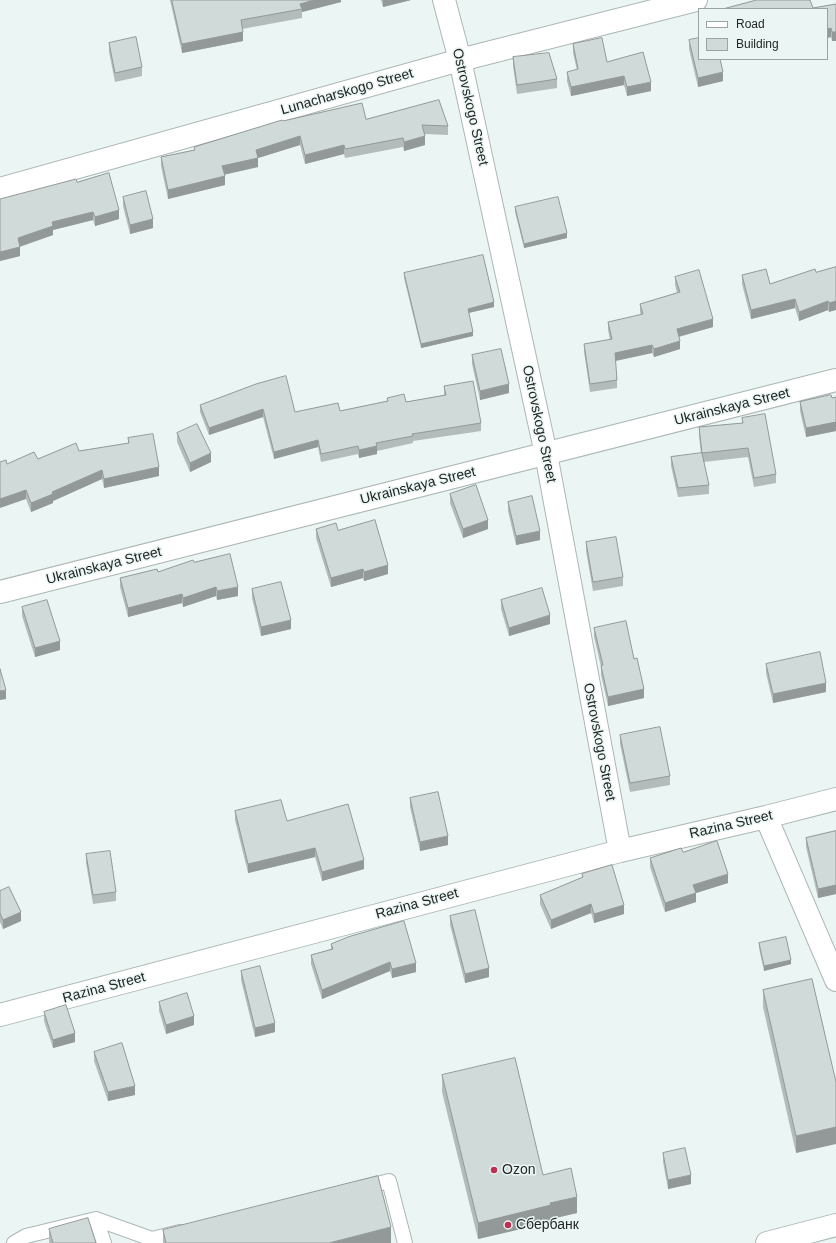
<!DOCTYPE html>
<html>
<head>
<meta charset="utf-8">
<style>
  body { margin:0 }
  #map { position:relative; width:836px; height:1243px; overflow:hidden; background:#ebf6f4; font-family:Arial,sans-serif }
  canvas { display:block }
  .legend { position:absolute; left:698px; top:8px; width:130px; height:52px; box-sizing:border-box; background:#ebf6f4; border:1px solid #9ba3a1; margin:0; padding:5px 7px; list-style:none; font-size:12px; color:#222625 }
  .legend li { display:flex; align-items:center; gap:8px; height:20px }
  .legend b { width:20px; border:1px solid #9ba3a1 }
</style>
</head>
<body>
<div id="map">
<canvas width="836" height="1243"></canvas>
<ul class="legend">
<li><b style="height:5px;background:#fff"></b>Road</li>
<li><b style="height:11px;background:#d0dbd9"></b>Building</li>
</ul>
</div>
<script>
const c = document.querySelector('canvas').getContext('2d');
c.lineJoin = 'round';
function strokePath(path, color, width, dash) { c.strokeStyle = color; c.lineWidth = width; c.lineCap = dash ? 'butt' : 'round'; c.setLineDash(dash || []); c.stroke(path); }
function paint(path, color) { c.fillStyle = color; c.fill(path, 'evenodd'); }
function label(font, color, halo, rows, align = 'center') {
  c.font = font + ' Arial,sans-serif'; c.lineWidth = 3; c.setLineDash([]); c.textBaseline = 'middle'; c.strokeStyle = halo; c.fillStyle = color; for (const [text, x, y, turn = 0] of rows) {
    c.save(); c.translate(x, y); c.rotate((+turn || 0) * Math.PI / 180); c.textAlign = isNaN(turn) ? turn : align; if (halo) c.strokeText(text, 0, 0); c.fillText(text, 0, 0); c.restore();
  }
}
const service = new Path2D(`
  M362 1188 389 1181 405 1243
  M96 1219 104 1243
  M14 1243 26 1236 96 1219 152 1239 180 1232`);
const minor = new Path2D(`
  M444 0 460 60 546 454 620 851
  M0 189 460 60 696 0
  M0 592 836 380
  M766 817 836 980
  M0 1015 620 851 766 817 836 799`);
const tertiary = new Path2D(`
  M767 1243 836 1225`);
strokePath(service, '#acb7b5', 16);
strokePath(minor, '#acb7b5', 24);
strokePath(tertiary, '#acb7b5', 24);
strokePath(service, '#fff', 14);
strokePath(minor, '#fff', 22);
strokePath(tertiary, '#fff', 22);
paint(new Path2D(`
  M170 0H341V2L302 12V18L242 29 243 41 182 53Z
  M381 0H411L383 7Z
  M836 4V41H832L831 37 827 38V9L813 8Z
  M689 40 723 81 698 87 689 49Z
  M109 43 142 67V76L115 82 109 52Z
  M573 44 607 62 651 91 627 96 624 85 571 96 567 81V72L577 70 573 53Z
  M513 57 557 79V88L517 94 513 66Z
  M366 119 448 126V135L424 134 425 145 404 151 403 147 345 158 344 154 305 164 300 145 258 158V167L224 175 225 185 168 199 161 166V157L194 150V147L283 121Z
  M77 182 119 219 95 226 93 220 53 230V235L20 247V256L0 261Z
  M123 197 153 228 130 234 123 206Z
  M515 207 567 238 524 248 515 212Z
  M836 267 829 312 828 310 799 321 795 308 751 319 742 284V275L770 284Z
  M404 273 494 307 469 313 473 336 421 348 404 278Z
  M675 277 713 327 679 337 680 349 654 357 652 353 615 361 617 380V388L590 392 584 352V344L610 340 608 330V322L641 315 640 312V304L677 293 675 285Z
  M472 355 509 393 480 400 472 364Z
  M444 386 481 423V431L413 441V443L377 451V454L359 458 358 454 321 462 318 447 274 459 263 417 209 435 200 412V405L295 412 340 411 387 401V398L406 402 444 395Z
  M836 397V431L806 437 800 411V402Z
  M742 418 776 474V483L754 487 748 457 704 462 709 485V494L678 497 671 466V457L701 454 699 436V427L742 423Z
  M177 433 211 462 190 472 177 442Z
  M128 438 159 476 104 488 102 479 53 501V503L31 512 26 499 7 464 38 459 79 451 128 443Z
  M450 494 488 529 463 538 450 503Z
  M508 502 540 540 516 545 508 511Z
  M316 529 338 530 388 574 364 581 363 578 331 587 316 538Z
  M586 542 623 577V586L593 591 586 551Z
  M194 562 238 596 217 600 216 596 183 607 182 603 128 617 120 587V578L158 572Z
  M252 589 291 629 261 636 252 598Z
  M501 600 550 624 509 636 501 609Z
  M22 607 60 650 35 657 22 616Z
  M594 628 634 659 644 698 608 706 601 675V667L594 637Z
  M766 664 826 692 773 703 766 673Z
  M620 735 670 776V785L630 792 620 744Z
  M410 798 448 845 420 851 410 807Z
  M235 811 287 821 364 869 322 881 315 857 248 873 235 820Z
  M836 831V894L818 898 806 847V838Z
  M683 852 728 883 696 893V902L665 912 650 867V858Z
  M86 854 116 892V901L93 904 86 863Z
  M582 874 624 914 594 923 591 913 551 929 540 904V895L582 878Z
  M0 891 21 921 3 929 0 922Z
  M450 916 489 977 465 983 450 925Z
  M759 943 791 964 764 971 759 948Z
  M331 944 416 972 392 978 390 971 322 999 311 964V955L331 949Z
  M241 971 275 1032 255 1037 241 980Z
  M812 979 796 1153 763 1007V990Z
  M159 1002 194 1025 166 1034 159 1011Z
  M44 1012 75 1042 53 1048 44 1021Z
  M94 1052 135 1095 108 1101 94 1061Z
  M442 1075 543 1175 577 1213 551 1219V1222L478 1239 442 1092Z
  M663 1153 691 1184 668 1189 663 1162Z
  M49 1229 96 1243H49Z
  M163 1230 391 1243H163Z`), '#b3bcbb');
paint(new Path2D(`
  M314 0H341V2L302 12V9L300 4Z
  M383 0H411L383 7Z
  M831 28V37L827 38V29Z
  M243 32V41L182 53V44Z
  M832 32H836V41H832Z
  M723 72V81L698 87V78Z
  M624 76V85L571 96V87Z
  M651 82V91L627 96V87Z
  M300 136V145L258 158V167L222 175V166L256 150Z
  M425 136V145L404 151V142Z
  M344 145V154L305 164V155Z
  M225 176V185L168 199V190Z
  M119 210V219L95 226V217Z
  M93 212V220L53 230V235L18 247V238L52 222Z
  M153 219V228L130 234V225Z
  M567 233V238L524 248V244Z
  M20 247V256L0 261V252Z
  M795 299V308L751 319V310Z
  M828 301V310L799 321V312Z
  M836 301V310L829 312V303Z
  M494 302V307L468 313V309Z
  M713 319V327L677 337V329Z
  M473 332V336L421 348V344Z
  M680 341V349L654 357V349Z
  M652 345V353L615 361V353Z
  M509 384V393L480 400V391Z
  M263 409V417L209 435V428Z
  M836 422V431L806 437V428Z
  M318 440V447L274 459V452Z
  M377 446V454L359 458V450Z
  M211 453V462L190 472V463Z
  M159 467V476L104 488V479Z
  M102 470V479L53 501V503L31 512V503L52 492Z
  M26 490V499L0 508V499Z
  M488 520V529L463 538V529Z
  M540 531V540L516 545V536Z
  M388 565V574L364 581V572Z
  M363 569V578L331 587V578Z
  M216 587V596L183 607V598Z
  M238 587V596L217 600V591Z
  M182 594V603L128 617V608Z
  M550 615V624L509 636V628Z
  M291 620V629L261 636V627Z
  M60 641V650L35 657V648Z
  M826 683V692L773 703V694Z
  M644 689V698L608 706V697Z
  M6 690V699L0 700V691Z
  M448 836V845L420 851V842Z
  M315 848V857L248 873V864Z
  M364 860V869L322 881V872Z
  M728 874V883L696 893V902L665 912V903L693 885Z
  M836 885V894L818 898V889Z
  M591 904V913L551 929V920Z
  M624 905V914L594 923V914Z
  M21 912V921L3 929V920Z
  M791 960V964L764 971V966Z
  M390 962V971L322 999V990Z
  M416 963V972L392 978V969Z
  M489 968V977L465 983V974Z
  M194 1016V1025L166 1034V1025Z
  M275 1023V1032L255 1037V1028Z
  M75 1033V1042L53 1048V1040Z
  M135 1086V1095L108 1101V1092Z
  M836 1127V1144L796 1153V1136Z
  M691 1175V1184L668 1189V1180Z
  M577 1197V1213L551 1219V1222L478 1239V1223L550 1203Z
  M391 1227V1243H329Z`), '#929998');
const building = new Path2D(`
  M172 0H314L300 4 302 9 241 20 243 32 182 44Z
  M757 0H810L813 8 836 4V32H832L831 28 827 29V9H723Z
  M136 37 142 67 115 73 109 43Z
  M602 38 607 62 643 52 651 82 627 87 624 76 571 87 567 72 578 69 573 44Z
  M699 38V59H720L723 72 698 78 689 40Z
  M549 53 557 79 517 85 513 57Z
  M439 100 448 126 422 125 425 136 404 142 403 138 345 149 344 145 305 155 300 136 256 150 258 158 222 166 225 176 168 190 161 157 195 150 194 147 282 120 283 121 362 103 366 119Z
  M109 173 119 210 95 217 93 212 52 222 53 226 18 238 20 247 0 252V199L76 179 77 182Z
  M146 191 153 219 130 225 123 197Z
  M558 197 567 233 524 244 515 207Z
  M483 255 494 302 468 309 473 332 421 344 404 273Z
  M836 267V301L829 303 828 301 799 312 795 299 751 310 742 275 766 269 770 284 815 269 816 272Z
  M699 270 713 319 677 329 680 341 654 349 652 345 615 353 617 380 590 384 584 344 612 339 608 322 643 314 640 304 680 292 675 277Z
  M501 349 509 384 480 391 472 355Z
  M286 376 295 412 338 403 340 411 388 401 387 398 404 394 406 402 446 395 444 386 473 381 481 423 412 434 413 436 376 443 377 446 359 450 358 446 321 454 318 440 274 452 263 409 209 428 200 405 256 384Z
  M831 395 832 398 836 397V422L806 428 800 402Z
  M765 414 776 474 754 478 748 448 702 453 699 427 743 423 742 418Z
  M197 424 211 453 190 463 177 433Z
  M153 434 159 467 104 479 102 470 52 492 53 494 31 503 26 490 0 499V462L6 460 7 464 34 452 38 459 76 443 79 451 129 443 128 438Z
  M702 453 709 485 678 488 671 457Z
  M476 485 488 520 463 529 450 494Z
  M532 496 540 531 516 536 508 502Z
  M375 520 388 565 364 572 363 569 331 578 316 529 336 523 338 530Z
  M616 537 623 577 593 582 586 542Z
  M230 554 238 587 217 591 216 587 183 598 182 594 128 608 120 578 157 569 158 572 193 560 194 562Z
  M281 582 291 620 261 627 252 589Z
  M542 588 550 615 509 628 501 600Z
  M47 600 60 641 35 648 22 607Z
  M626 621 634 659 637 658 644 689 608 697 601 666 603 665 594 628Z
  M820 652 826 683 773 694 766 664Z
  M0 669 6 690 0 691Z
  M660 727 670 776 630 783 620 735Z
  M438 792 448 836 420 842 410 798Z
  M281 800 287 821 348 804 364 860 322 872 315 848 248 864 235 811Z
  M836 831V885L818 889 806 838Z
  M717 841 728 874 693 885 696 893 665 903 650 858 681 848 683 852Z
  M110 851 116 892 93 895 86 854Z
  M612 865 624 905 594 914 591 904 551 920 540 895 583 877 582 874Z
  M9 887 21 912 3 920 0 913V891Z
  M475 910 489 968 465 974 450 916Z
  M404 921 416 963 392 969 390 962 322 990 311 955 333 949 331 944 348 937Z
  M786 937 791 960 764 966 759 943Z
  M260 966 275 1023 255 1028 241 971Z
  M812 979 836 1082V1127L796 1136 763 990Z
  M187 993 194 1016 166 1025 159 1002Z
  M66 1005 75 1033 53 1040 44 1012Z
  M122 1043 135 1086 108 1092 94 1052Z
  M515 1058 543 1175 571 1168 577 1197 550 1203 551 1205 478 1223 442 1075Z
  M685 1148 691 1175 668 1180 663 1153Z
  M378 1176 391 1227 329 1243H166L163 1230Z
  M88 1218 96 1243H53L49 1229Z`);
paint(building, '#d0dbd9');
strokePath(building, '#929998', 1);
for (const [x, y, r, color] of [
  [494,1170,4,"#bf2f51"],
  [508,1225,4,"#bf2f51"]
]) { const dot = new Path2D(); dot.arc(x, y, r, 0, 2 * Math.PI); c.fillStyle = color; c.fill(dot); strokePath(dot, '#ebf6f4', 1.5); }
label('14px', '#222625', '#ebf6f4', [
  ["Lunacharskogo Street",347,92,-16],
  ["Ostrovskogo Street",470,107,77],
  ["Ukrainskaya Street",732,407,-14],
  ["Ostrovskogo Street",539,424,78],
  ["Ukrainskaya Street",418,486,-14],
  ["Ukrainskaya Street",104,566,-14],
  ["Ostrovskogo Street",599,742,79],
  ["Razina Street",731,825,-13],
  ["Razina Street",417,904,-15],
  ["Razina Street",104,988,-15]
]);
label('14px', '#222625', '#ebf6f4', [
  ["Ozon",502,1170],
  ["Сбербанк",516,1225]
], 'left');
</script>
</body>
</html>
